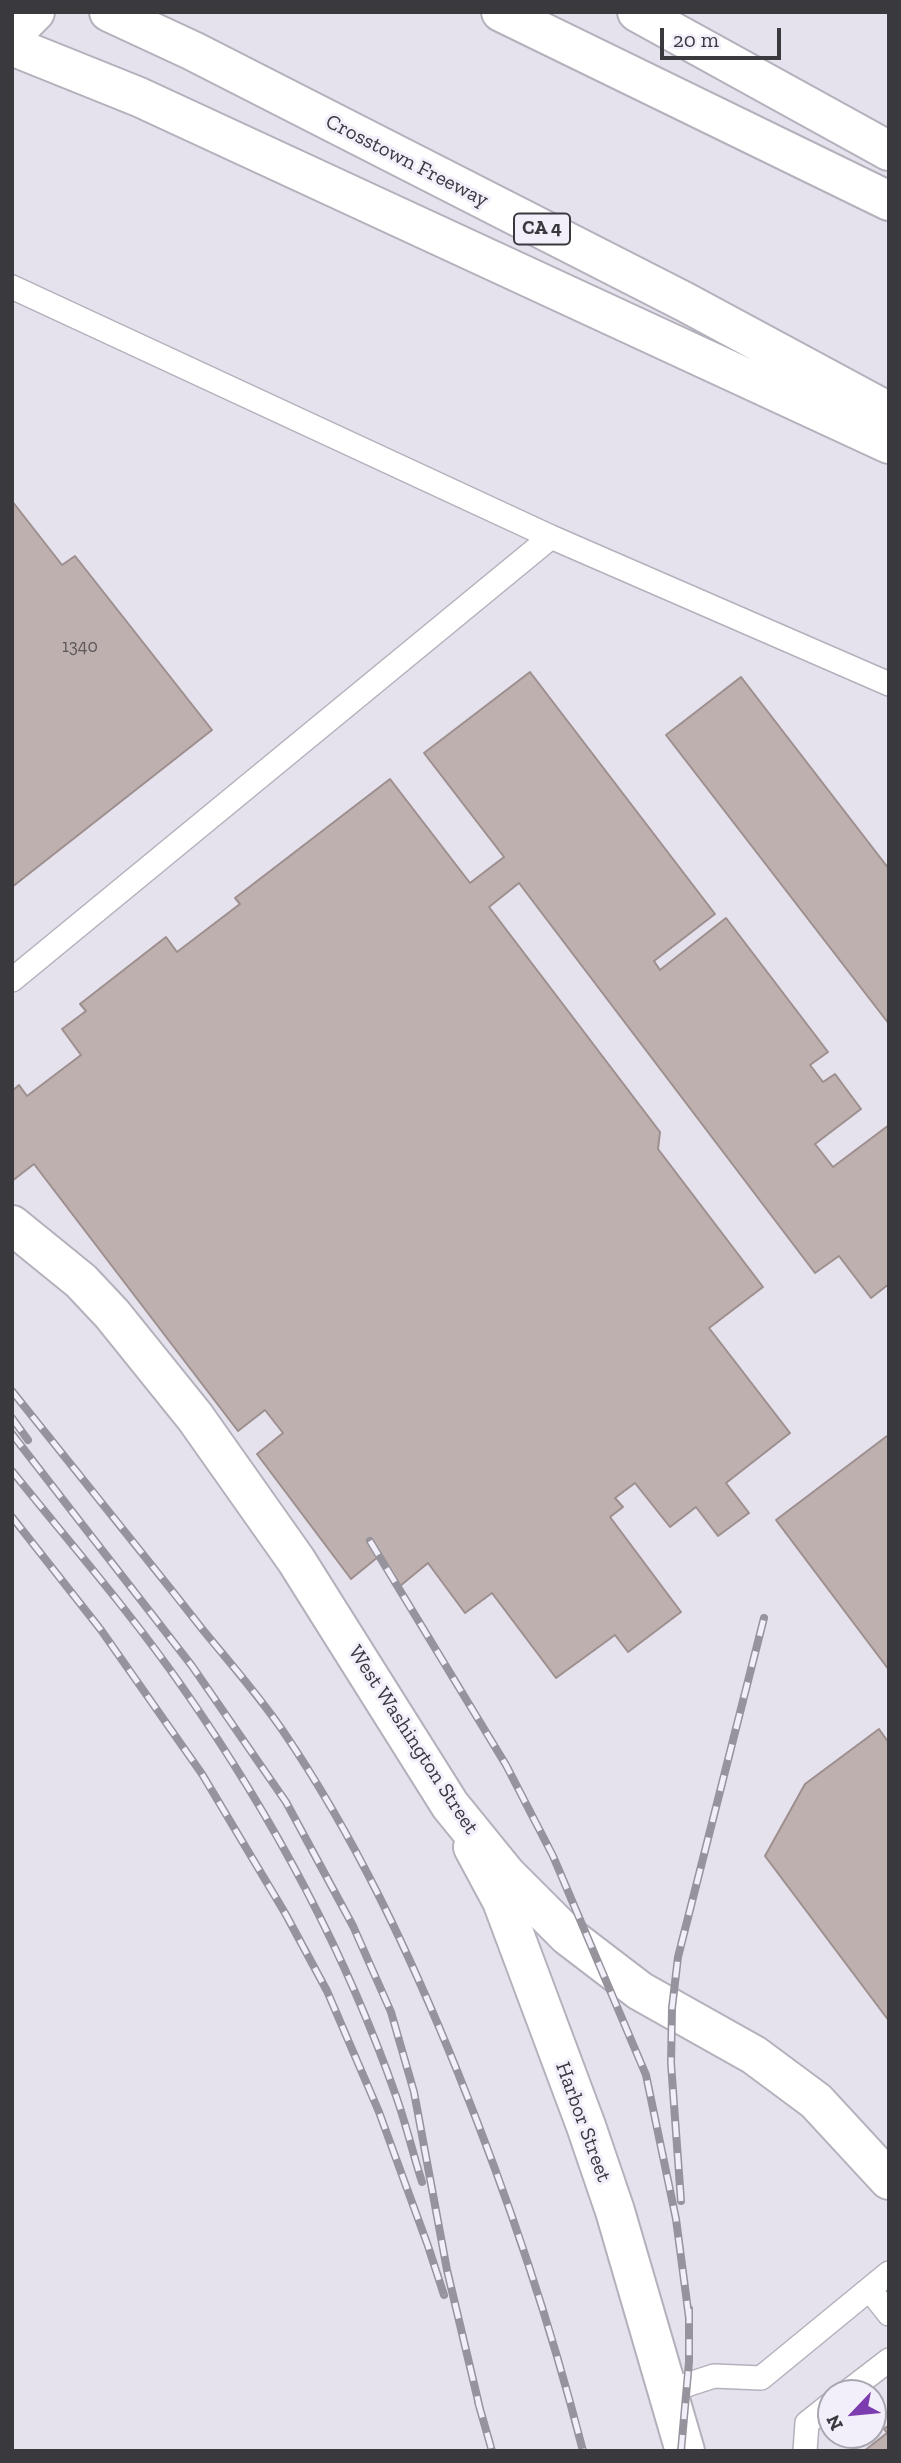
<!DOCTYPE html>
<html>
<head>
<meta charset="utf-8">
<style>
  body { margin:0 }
  #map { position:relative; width:901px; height:2463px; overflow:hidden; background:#e5e1ed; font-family:"Zilla Slab",serif }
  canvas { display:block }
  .frame { position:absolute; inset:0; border:14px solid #3a393e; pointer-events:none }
  .north { position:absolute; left:817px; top:2379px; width:70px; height:70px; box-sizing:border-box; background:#f2eefa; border:2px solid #a8a6af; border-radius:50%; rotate:244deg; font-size:19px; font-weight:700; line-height:28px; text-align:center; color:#3a393e }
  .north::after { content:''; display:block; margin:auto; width:24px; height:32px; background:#7c3cb0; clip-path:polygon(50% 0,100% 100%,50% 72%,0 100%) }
  .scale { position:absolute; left:660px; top:28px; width:121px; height:32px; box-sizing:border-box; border:4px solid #3a393e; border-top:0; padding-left:9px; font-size:21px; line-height:24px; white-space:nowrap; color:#3a393e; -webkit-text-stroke:5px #f2eefa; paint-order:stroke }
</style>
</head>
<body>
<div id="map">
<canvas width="901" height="2463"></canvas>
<div class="frame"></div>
<div class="north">N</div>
<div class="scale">20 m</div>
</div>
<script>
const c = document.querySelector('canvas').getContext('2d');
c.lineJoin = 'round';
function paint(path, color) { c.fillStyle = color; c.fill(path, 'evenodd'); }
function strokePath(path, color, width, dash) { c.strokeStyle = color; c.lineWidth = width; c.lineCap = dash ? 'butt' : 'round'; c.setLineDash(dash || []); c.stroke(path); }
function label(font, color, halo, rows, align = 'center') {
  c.font = font + ' "Zilla Slab",serif'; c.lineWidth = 6; c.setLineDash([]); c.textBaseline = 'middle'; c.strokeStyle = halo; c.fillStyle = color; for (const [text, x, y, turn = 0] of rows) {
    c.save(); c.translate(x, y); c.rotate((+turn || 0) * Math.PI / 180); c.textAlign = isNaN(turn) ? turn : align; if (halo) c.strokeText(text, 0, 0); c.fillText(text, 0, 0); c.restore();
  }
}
const building = new Path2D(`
  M12 501 62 565 75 556 212 730 12 887Z
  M530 672 715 914 654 961 660 970 726 918 828 1052 810 1065 823 1082 835 1074 861 1109 815 1144 833 1167 889 1125V1284L871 1298 839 1256 815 1273 519 883 489 907 660 1132 658 1149 763 1287 709 1328 790 1433 726 1483 749 1513 718 1536 696 1507 670 1527 635 1483 615 1498 623 1507 610 1517 681 1612 628 1652 615 1635 556 1678 492 1593 465 1613 428 1563 400 1586 378 1557 351 1579 257 1454 283 1433 265 1410 238 1431 34 1164 12 1181V1091L19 1085 27 1096 81 1055 62 1029 86 1011 80 1004 166 937 177 952 240 904 235 898 390 779 470 883 504 857 424 753Z
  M741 677 889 869V1024L666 735Z
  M887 1436 889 1438V1670L776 1520Z
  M879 1729 889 1743V2021L765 1856 805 1784Z
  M889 2425V2451H864L887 2433 884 2429Z`);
paint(building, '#beb0ae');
strokePath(building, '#9d8f8e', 2);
const lane = new Path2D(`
  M12 287 551 537 12 980
  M551 537 889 684
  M870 2290 889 2314
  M668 2391 714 2376 761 2378 889 2273
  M846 2393 889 2360
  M805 2451 807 2423 831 2404`);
const street = new Path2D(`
  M12 35 35 12
  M473 1847 502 1901 586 2126 615 2211 685 2451`);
const secondary = new Path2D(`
  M12 1225 81 1281 112 1314 195 1417 296 1560 450 1805 506 1874 568 1936 640 1991 754 2055 816 2101 889 2180`);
const highway = new Path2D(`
  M109 12 193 51 685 302 889 412
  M501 12 889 201
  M637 12 889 151
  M12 46 139 97 889 444`);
strokePath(lane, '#b5b1bc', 26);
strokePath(street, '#b5b1bc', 42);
strokePath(secondary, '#b5b1bc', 42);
strokePath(highway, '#b5b1bc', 42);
strokePath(lane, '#fff', 23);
strokePath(street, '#fff', 38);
strokePath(secondary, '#fff', 38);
strokePath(highway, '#fff', 38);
const rail = new Path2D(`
  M12 1391C76 1471 140 1550 203 1630 230 1663 259 1696 283 1731 355 1837 410 1954 458 2073 508 2197 550 2322 583 2451
  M12 1418 28 1440
  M12 1434 192 1666 286 1802 353 1926 391 2012 414 2092 447 2270 480 2409
  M12 1471C70 1543 131 1613 183 1688 271 1814 345 1951 396 2096 406 2124 413 2154 422 2182
  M12 1517 101 1630 202 1774 285 1913 327 1991 379 2112 428 2246 444 2295
  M370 1541 506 1765 553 1856 646 2075 676 2219 689 2318
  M681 2201 671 2063 672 2008 678 1957 764 1618
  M478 2402 492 2451
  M681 2451 689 2362V2309`);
strokePath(rail, '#96939c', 8);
strokePath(rail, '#f2eefa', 5, [16]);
label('18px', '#5b575a', null, [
  ["1340",80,647]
]);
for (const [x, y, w] of [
  [542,229,56]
]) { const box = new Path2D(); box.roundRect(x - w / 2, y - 15.5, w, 31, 5); c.fillStyle = '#f2eefa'; c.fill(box); strokePath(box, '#3a393e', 2); }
label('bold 19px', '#3a393e', null, [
  ["CA 4",542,229]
]);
label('21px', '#3a393e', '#f2eefa', [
  ["Crosstown Freeway",407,161,27],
  ["West Washington Street",413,1740,57],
  ["Harbor Street",583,2122,70]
]);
</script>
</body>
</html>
